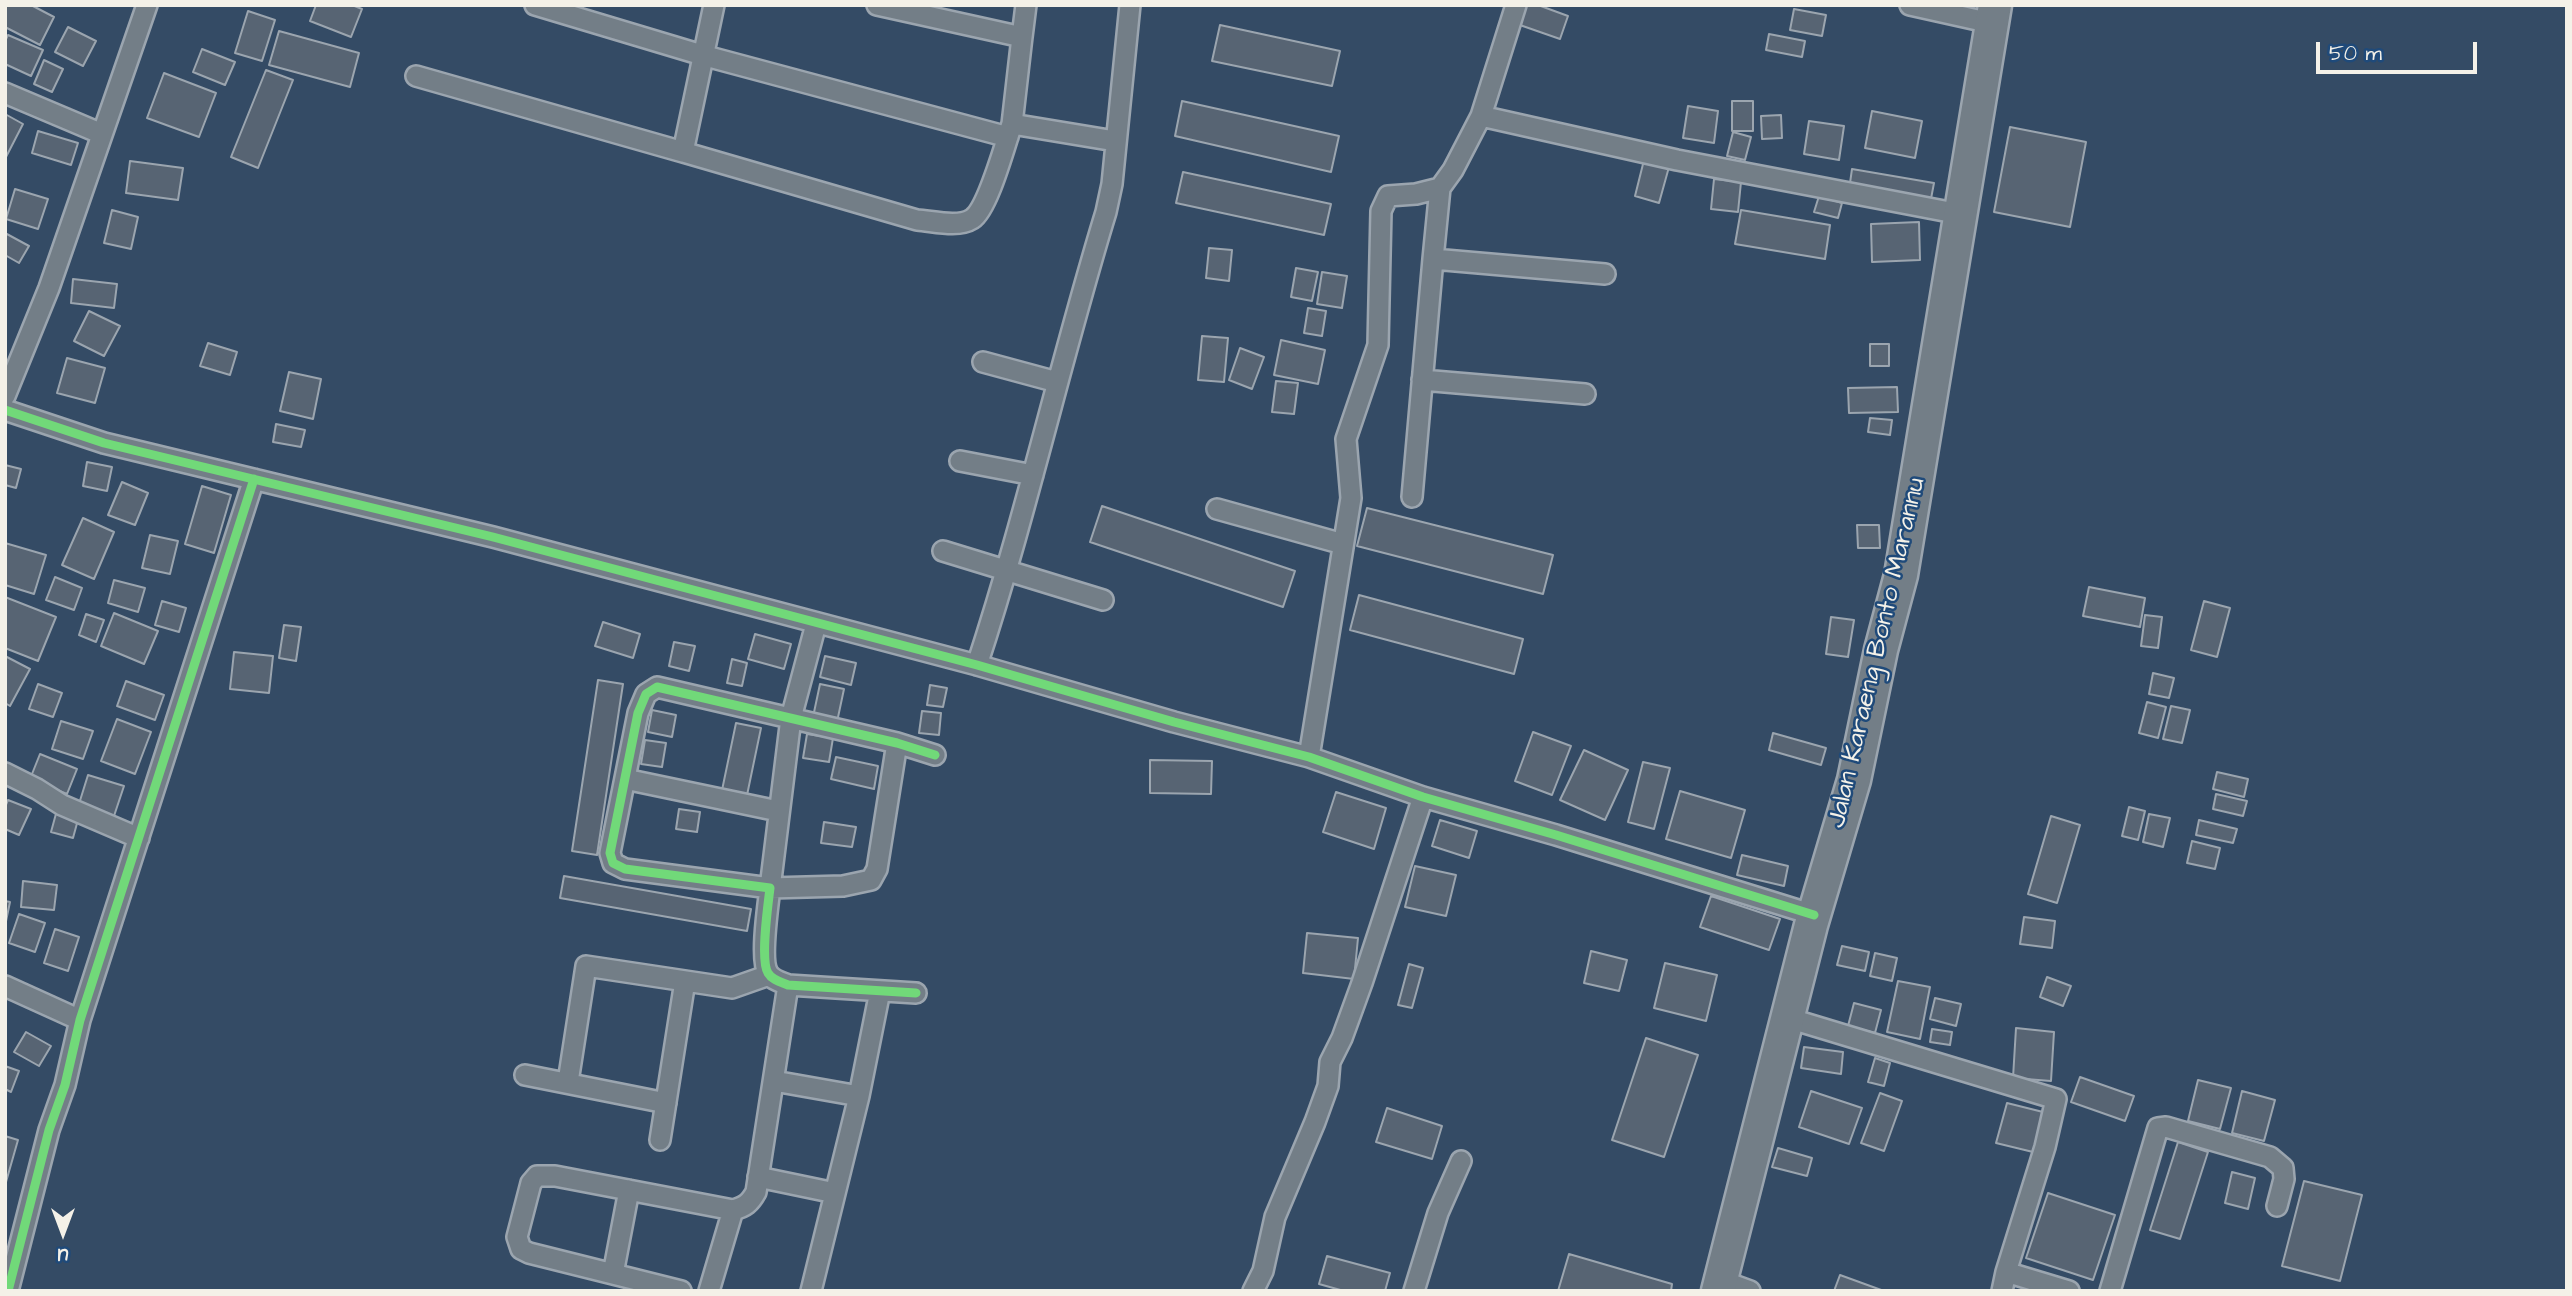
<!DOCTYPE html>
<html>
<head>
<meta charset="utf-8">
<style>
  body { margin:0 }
  #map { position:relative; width:2572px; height:1296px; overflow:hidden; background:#344b65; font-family:"Architects Daughter",sans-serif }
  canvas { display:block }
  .frame { position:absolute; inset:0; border:7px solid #f4f1e8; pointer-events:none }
  .north { position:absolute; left:28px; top:1198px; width:70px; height:70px; -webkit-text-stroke:5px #1f4a7a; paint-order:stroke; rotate:180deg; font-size:19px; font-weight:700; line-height:28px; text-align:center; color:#f4f1e8 }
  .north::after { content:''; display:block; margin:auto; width:24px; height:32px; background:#f4f1e8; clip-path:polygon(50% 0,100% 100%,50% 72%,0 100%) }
  .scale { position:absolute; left:2316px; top:42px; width:161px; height:32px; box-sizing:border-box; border:4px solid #f4f1e8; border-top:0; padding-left:9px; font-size:21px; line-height:24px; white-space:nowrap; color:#f4f1e8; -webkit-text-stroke:5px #1f4a7a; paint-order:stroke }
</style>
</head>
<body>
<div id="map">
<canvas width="2572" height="1296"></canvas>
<div class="frame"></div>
<div class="north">U</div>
<div class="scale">50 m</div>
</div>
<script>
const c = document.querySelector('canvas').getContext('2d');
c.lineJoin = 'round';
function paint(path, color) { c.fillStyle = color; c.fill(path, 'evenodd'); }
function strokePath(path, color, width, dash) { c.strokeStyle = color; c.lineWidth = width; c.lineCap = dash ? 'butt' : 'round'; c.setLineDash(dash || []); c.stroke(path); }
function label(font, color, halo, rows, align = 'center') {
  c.font = font + ' "Architects Daughter",sans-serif'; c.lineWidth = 5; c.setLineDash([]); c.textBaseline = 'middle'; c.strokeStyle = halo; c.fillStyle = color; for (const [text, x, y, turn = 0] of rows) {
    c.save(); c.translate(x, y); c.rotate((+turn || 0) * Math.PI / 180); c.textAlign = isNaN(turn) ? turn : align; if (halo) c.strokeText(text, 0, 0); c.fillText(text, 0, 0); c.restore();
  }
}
const building = new Path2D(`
  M5 5H31L54 17 40 45 5 27Z
  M316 5H352L362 9 351 37 310 21Z
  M1523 5H1538L1568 16 1560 39 1517 24Z
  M1794 9 1826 15 1822 36 1790 30Z
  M248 11 275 20 262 61 235 53Z
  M1220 25 1340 51 1332 86 1212 61Z
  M68 27 96 41 83 66 55 52Z
  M279 31 359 53 350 87 269 65Z
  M1769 34 1805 41 1802 57 1766 50Z
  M8 35 43 50 31 76 5 64V41Z
  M202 49 235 62 225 85 193 72Z
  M44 60 63 69 52 92 34 84Z
  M266 70 293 80 258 168 231 157Z
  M164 73 216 93 199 137 147 118Z
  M1182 101 1339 136 1331 172 1175 136Z
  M1732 101H1753V131H1732Z
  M1688 106 1718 111 1714 143 1683 138Z
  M1872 111 1922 121 1915 158 1865 148Z
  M5 114 23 124 6 157 5 156Z
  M1781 115 1782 138 1762 139 1761 116Z
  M1809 121 1844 126 1839 160 1804 154Z
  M2010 127 2086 142 2070 227 1994 212Z
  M38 131 78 143 71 165 32 153Z
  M1733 132 1751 137 1745 160 1727 156Z
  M1644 160 1669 167 1659 203 1635 196Z
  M130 161 183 168 178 200 126 193Z
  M1852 169 1934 183 1930 204 1849 190Z
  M1183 172 1331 204 1324 235 1176 203Z
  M1714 179 1741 182 1738 212 1711 209Z
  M15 189 48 199 38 229 6 219Z
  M1819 196 1842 203 1838 218 1814 212Z
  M112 210 138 217 131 249 104 243Z
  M1741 210 1830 225 1825 259 1735 244Z
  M1919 222 1920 260 1872 262 1871 224Z
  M5 233 29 246 19 263 5 255Z
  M1209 248 1232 250 1229 281 1206 278Z
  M1296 268 1318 272 1312 301 1291 297Z
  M1322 272 1347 276 1342 308 1317 304Z
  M73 279 117 284 114 308 71 303Z
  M1308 308 1326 311 1322 336 1304 333Z
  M89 311 120 326 104 356 74 341Z
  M1202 336 1228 338 1224 382 1198 380Z
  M1281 340 1325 350 1318 384 1274 375Z
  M208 343 237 352 230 375 200 366Z
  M1870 344H1889V366H1870Z
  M1240 348 1264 357 1252 389 1229 380Z
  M67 358 105 368 95 403 57 393Z
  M289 372 321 379 313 419 280 411Z
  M1276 381 1298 383 1294 414 1272 412Z
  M1897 387 1898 412 1849 413 1848 388Z
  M1870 418 1892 420 1890 435 1868 432Z
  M276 424 305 430 301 447 273 442Z
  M87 462 112 467 107 491 83 486Z
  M5 465 21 469 16 488 5 485Z
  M122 482 148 493 135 525 108 515Z
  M202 486 231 495 214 553 185 544Z
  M1102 506 1295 571 1283 607 1090 542Z
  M1367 508 1553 555 1543 594 1357 546Z
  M83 518 114 532 94 579 62 565Z
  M1857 525H1879L1880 548H1858Z
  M150 535 178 541 170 574 142 568Z
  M5 543 46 555 34 594 5 585Z
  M55 577 82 588 74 610 46 600Z
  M114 580 145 588 138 612 108 603Z
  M2089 587 2145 598 2140 627 2083 616Z
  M1359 595 1523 639 1514 674 1350 630Z
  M5 597 56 617 38 661 5 648Z
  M162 601 186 608 179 632 155 625Z
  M2204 601 2230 608 2217 657 2191 650Z
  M114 613 158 631 144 664 101 646Z
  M86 614 104 620 96 642 79 635Z
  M2145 615 2162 617 2158 648 2141 646Z
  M1831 617 1854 620 1848 657 1826 654Z
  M603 622 640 634 633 658 595 646Z
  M284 625 301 627 296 661 279 658Z
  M755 634 791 644 784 669 748 659Z
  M674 642 695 646 689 671 669 666Z
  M234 652 273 656 269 693 230 689Z
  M5 656 30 669 10 706 5 703Z
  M825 656 856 663 851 685 820 677Z
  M732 659 747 663 742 686 727 683Z
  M2153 673 2174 678 2169 698 2149 694Z
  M598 680 623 684 597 855 572 851Z
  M126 681 164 695 155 720 117 706Z
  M38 684 62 693 53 717 29 709Z
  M820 684 844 689 837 722 813 717Z
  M930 685 947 688 943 707 927 705Z
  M2147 702 2166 707 2158 738 2139 733Z
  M2171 706 2190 710 2182 743 2163 739Z
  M652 710 676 715 672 737 648 732Z
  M922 711 941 713 939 735 919 733Z
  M117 719 151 732 135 774 101 761Z
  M61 721 93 731 83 759 52 749Z
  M736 723 761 728 746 800 721 795Z
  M1533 732 1571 746 1552 795 1515 781Z
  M1773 733 1826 748 1821 765 1769 750Z
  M807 734 833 738 829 762 803 758Z
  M645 740 666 743 662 767 641 764Z
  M1584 750 1628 770 1605 820 1560 800Z
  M40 754 77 769 67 794 30 779Z
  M836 757 878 766 874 789 831 779Z
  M1150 760 1212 761 1211 794 1150 793Z
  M1643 762 1670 768 1654 829 1628 822Z
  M2217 772 2248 779 2244 797 2213 789Z
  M88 775 124 786 113 819 78 807Z
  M1680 791 1745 810 1731 858 1666 839Z
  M1336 792 1386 808 1374 849 1323 832Z
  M2216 794 2247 801 2243 816 2213 809Z
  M8 800 31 809 19 835 5 829V807Z
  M2129 807 2145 811 2138 840 2122 836Z
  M679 809 700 812 697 832 676 829Z
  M57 810 79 816 73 838 51 832Z
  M2149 814 2170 818 2163 847 2143 842Z
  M2051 816 2080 825 2057 903 2028 894Z
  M1440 820 1477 831 1469 858 1432 846Z
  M2199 820 2237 829 2233 843 2196 835Z
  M824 822 856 827 852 847 821 843Z
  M2192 841 2220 848 2215 869 2187 863Z
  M1742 855 1788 866 1784 886 1737 875Z
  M1415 866 1456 875 1446 916 1405 907Z
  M564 876 751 909 747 931 560 898Z
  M23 881 57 885 54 910 21 907Z
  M1711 896 1780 919 1769 950 1700 927Z
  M5 901 10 902 5 926Z
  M19 914 45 923 35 952 9 943Z
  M2024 917 2055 921 2052 948 2020 944Z
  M55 929 79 937 68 971 44 963Z
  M1307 933 1358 938 1354 979 1303 973Z
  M1842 946 1869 952 1865 971 1837 965Z
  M1591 951 1627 960 1619 991 1584 983Z
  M1875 953 1897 958 1892 981 1870 976Z
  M1665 963 1717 975 1706 1021 1654 1008Z
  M1409 964 1423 968 1412 1008 1398 1005Z
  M2047 977 2071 986 2063 1006 2040 997Z
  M1898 981 1930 987 1920 1039 1887 1032Z
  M1935 998 1961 1004 1956 1026 1930 1019Z
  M1854 1003 1881 1010 1875 1033 1848 1026Z
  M2016 1028 2054 1032 2051 1081 2013 1078Z
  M1932 1029 1952 1032 1950 1045 1930 1042Z
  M26 1032 51 1046 39 1066 14 1052Z
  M1646 1038 1698 1055 1664 1157 1612 1140Z
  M1804 1047 1843 1052 1841 1074 1801 1068Z
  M1875 1058 1890 1063 1884 1086 1868 1082Z
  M5 1066 19 1071 11 1092 5 1089Z
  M2080 1077 2134 1096 2125 1121 2071 1102Z
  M2198 1080 2231 1088 2220 1129 2188 1121Z
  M1811 1091 1862 1108 1849 1144 1799 1127Z
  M2242 1091 2275 1100 2264 1141 2232 1133Z
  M1880 1093 1902 1101 1884 1151 1861 1143Z
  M2007 1103 2043 1112 2033 1152 1996 1143Z
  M1387 1108 1442 1126 1432 1159 1376 1142Z
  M5 1136 18 1140 6 1182H5Z
  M2178 1142 2208 1152 2180 1239 2150 1230Z
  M1778 1148 1812 1158 1807 1176 1772 1167Z
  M2232 1172 2255 1178 2248 1209 2225 1203Z
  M2304 1181 2362 1195 2340 1281 2282 1266Z
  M2048 1193 2115 1215 2093 1280 2026 1258Z
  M1569 1254 1672 1284 1671 1291H1558Z
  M1327 1256 1390 1273 1385 1291H1344L1319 1284Z
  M1840 1275 1884 1291H1834Z`);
paint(building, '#576473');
strokePath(building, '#9ba5af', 2);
const minor = new Path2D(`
  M535 5 702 55 1008 137
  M877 5 1022 37 1012 124
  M1910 5 1991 23
  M1022 37 1026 5
  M416 76 683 152 714 5
  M5 93 102 134
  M1481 116 1677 160 1960 214
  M683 152 917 220C933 221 958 228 972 219 988 209 1005 144 1012 124L1115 141
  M1440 188 1433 259 1605 274
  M983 362 1057 382
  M1422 380 1585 394
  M5 396 49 288 147 5
  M5 410 104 443 493 537 977 665 1174 722 1309 757 1423 797 1556 835 1814 915
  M960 461 1033 475
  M1412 497 1433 259
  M1217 509 1343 544
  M943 551 1103 600
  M816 624 791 718 770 888 843 886 871 880 877 869 897 743
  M977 665C1026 516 1060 362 1106 212L1112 184 1130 5
  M1309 757 1351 498 1346 439 1378 345 1381 211 1388 196 1416 194 1440 188 1453 170 1481 116 1516 5
  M5 773 37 789 62 805 139 838
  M625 779 778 811
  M5 986 80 1020
  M916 993 788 985C781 982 772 980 768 973 760 960 768 905 770 888L625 869 613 863 610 853 638 713 646 694 657 687 897 743 935 755
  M1788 1018 2056 1099 2045 1147 2006 1272
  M525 1075 666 1103
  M774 1081 859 1096
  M568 1082 586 966 732 988 769 975
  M660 1140 685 981
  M758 1177 835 1193
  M613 1274 629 1190
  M1720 1280 1750 1291
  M8 1291 49 1130 65 1085 80 1020 254 479
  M681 1291 529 1253 521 1249 517 1237 531 1183 537 1176H555L733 1210C745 1207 750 1203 756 1192L788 985
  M709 1291 733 1210
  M811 1291 859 1096 880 991
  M1253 1291 1263 1271 1275 1217 1315 1122 1328 1086 1330 1062 1342 1038 1362 983 1423 797
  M1414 1291 1438 1213 1461 1161
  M2002 1291 2006 1272 2069 1291
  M2110 1291 2158 1128 2166 1127 2270 1157 2283 1168 2284 1179 2277 1206`);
const primary = new Path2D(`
  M1718 1291 1811 925 1854 780 1881 650 1901 575 1995 5`);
strokePath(minor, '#9ba5af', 24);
strokePath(primary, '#9ba5af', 37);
strokePath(minor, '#737e87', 19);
strokePath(primary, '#737e87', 32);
strokePath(new Path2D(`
  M5 410 104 443 493 537 977 665 1174 722 1309 757 1423 797 1556 835 1814 915
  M916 993 788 985C781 982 772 980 768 973 760 960 768 905 770 888L625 869 613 863 610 853 638 713 646 694 657 687 897 743 935 755
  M8 1291 49 1130 65 1085 80 1020 254 479`), '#71d979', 9);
label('26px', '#f4f1e8', '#1f4a7a', [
  ["Jalan Karaeng Bonto Marannu",1878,653,-77]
]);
</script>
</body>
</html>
